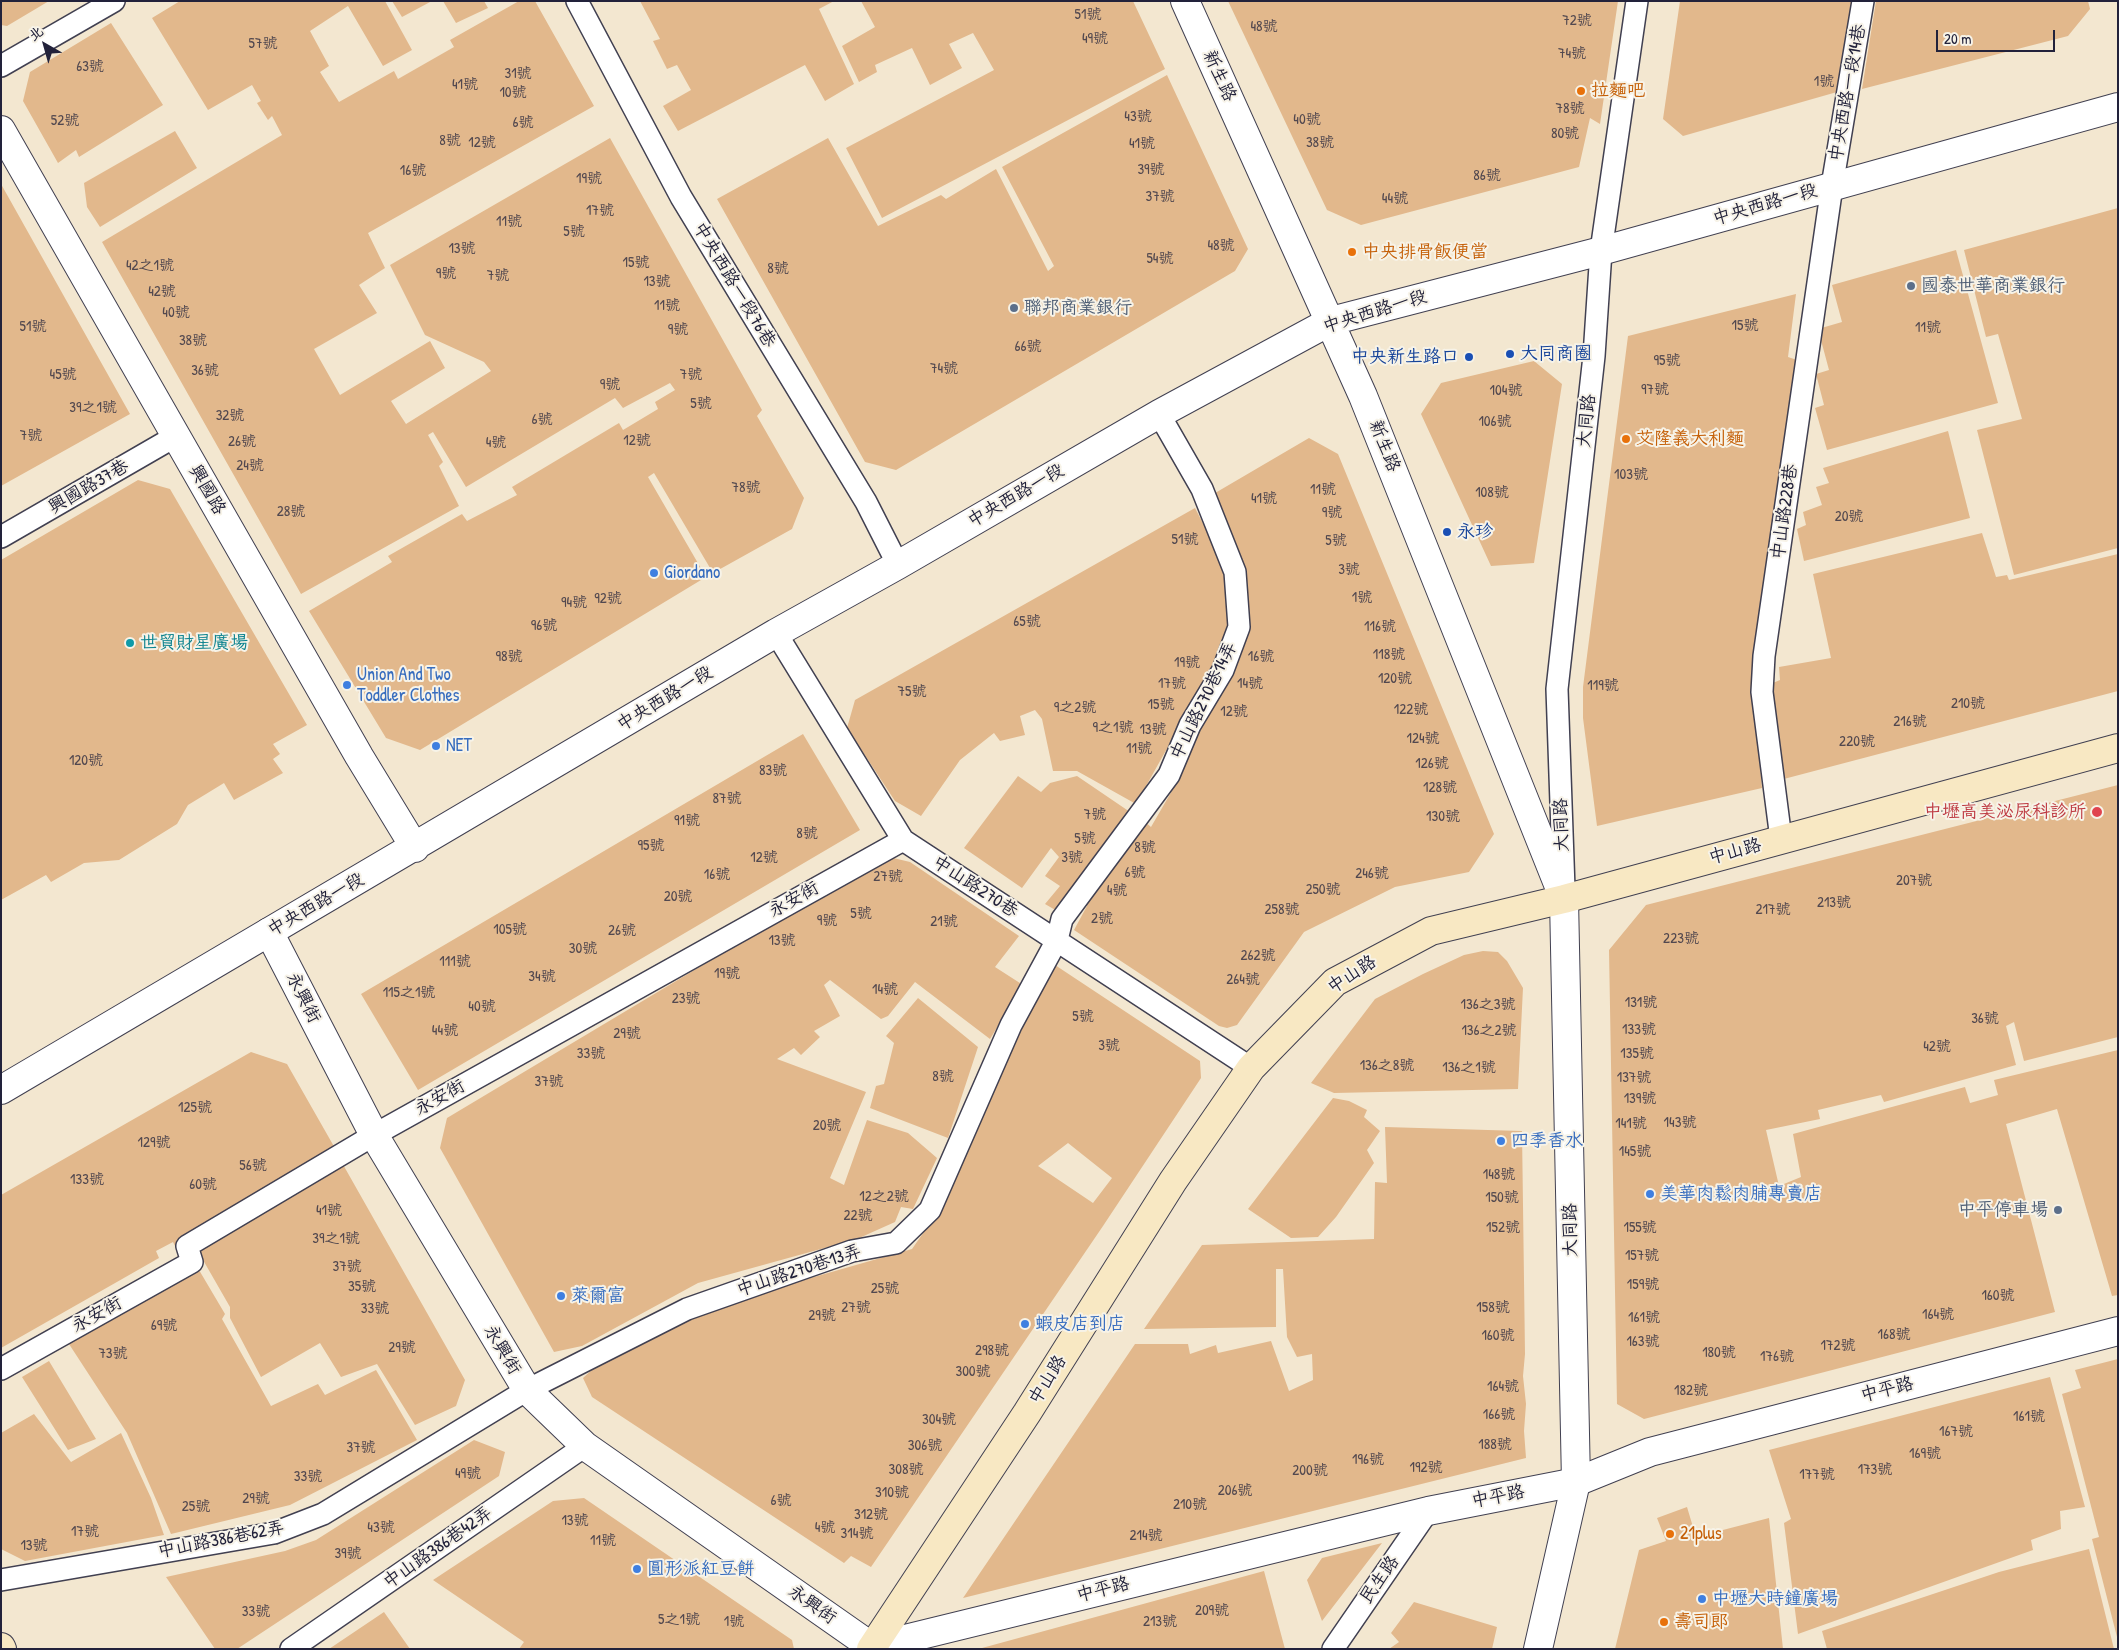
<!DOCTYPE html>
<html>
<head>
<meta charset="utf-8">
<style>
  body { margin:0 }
  #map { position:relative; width:2119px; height:1650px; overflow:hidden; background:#f3e7d0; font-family:"Patrick Hand","LXGW WenKai TC",sans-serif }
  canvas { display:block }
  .frame { position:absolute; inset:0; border:2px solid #22223b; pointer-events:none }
  .north { position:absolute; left:20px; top:20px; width:50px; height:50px; -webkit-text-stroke:4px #f7f3e8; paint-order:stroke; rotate:322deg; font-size:14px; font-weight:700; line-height:20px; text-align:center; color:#22223b }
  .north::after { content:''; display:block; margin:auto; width:18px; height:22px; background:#22223b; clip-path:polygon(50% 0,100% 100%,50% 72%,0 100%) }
  .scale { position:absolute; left:1936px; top:30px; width:119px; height:22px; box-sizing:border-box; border:2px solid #22223b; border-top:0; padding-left:6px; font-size:15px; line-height:18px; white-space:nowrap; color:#22223b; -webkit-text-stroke:4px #f7f3e8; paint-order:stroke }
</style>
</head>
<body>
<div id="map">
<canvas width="2119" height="1650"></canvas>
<div class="frame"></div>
<div class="north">北</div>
<div class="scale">20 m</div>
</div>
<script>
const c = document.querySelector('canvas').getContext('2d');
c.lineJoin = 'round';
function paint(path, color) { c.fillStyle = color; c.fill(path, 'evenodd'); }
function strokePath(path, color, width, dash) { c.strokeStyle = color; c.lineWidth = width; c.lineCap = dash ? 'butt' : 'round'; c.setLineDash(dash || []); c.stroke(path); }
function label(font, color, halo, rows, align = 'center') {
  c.font = font + ' "Patrick Hand","LXGW WenKai TC",sans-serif'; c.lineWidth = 4; c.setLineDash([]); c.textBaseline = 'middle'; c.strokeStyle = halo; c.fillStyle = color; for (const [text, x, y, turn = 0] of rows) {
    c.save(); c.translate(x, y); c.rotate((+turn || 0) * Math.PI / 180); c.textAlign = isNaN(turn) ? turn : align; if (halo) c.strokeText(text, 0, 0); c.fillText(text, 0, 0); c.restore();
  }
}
paint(new Path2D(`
  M1 1H49L7 26 1 25Z
  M180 1H385L412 50 383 66 348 6 310 31 329 66 320 72 339 102 394 71 398 79 454 47 450 40 519 1H535L594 106 368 233 385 268 359 285 377 313 314 349 340 395 430 341 445 368 391 401 406 424 491 371 484 362 425 335 390 265 610 138 762 410 757 416 804 498 792 529 713 573 654 473 648 477 706 577 420 750 386 738 309 611 392 562 388 556 462 514 467 521 517 495 512 487 619 423 623 430 658 409 655 402 675 390 670 383 623 408 615 398 466 487 433 432 428 435 443 462 439 466 459 506 301 594 102 242 282 135 272 116 268 120 257 103 261 101 252 85 208 110 152 18Z
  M392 1H432L402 17Z
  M443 1H484L488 8 456 23Z
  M640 1H834L819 9 854 84 825 101 805 65 678 131 663 106 691 90 677 65 667 69 653 41 660 39Z
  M861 1H1133L1165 69 882 218 846 148 994 70 973 33 949 44 962 68 930 85 912 48 875 65 877 72 859 82 842 46 875 27Z
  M1228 1H1618L1600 124 1590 118 1579 167 1361 225 1327 210Z
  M1680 1H1852L1837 92 1683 136 1663 119Z
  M1876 1H2088L2090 9 2068 36 1862 89Z
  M111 23 163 105 79 157 76 150 58 163 23 101 30 72Z
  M1167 75 1248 249 1235 271 896 470 865 462 717 199 828 138 878 226 941 195 946 199 996 169 1048 271 1054 266 1002 167Z
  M175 131 197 168 100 227 87 207 84 183Z
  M1 184 130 414 1 486Z
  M2118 208V548L2014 575 1977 430 2022 419 1998 334 1986 337 1964 250Z
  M1956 250 1998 403 1827 450 1815 408 1824 405 1816 374 1829 370 1818 329 1842 322 1832 285Z
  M1796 294 1788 357 1797 360 1753 687 1762 788 1597 826 1583 718V687L1628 336Z
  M1534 361 1562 384 1534 563 1491 566 1421 414 1441 383Z
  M1948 431 1970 518 1804 561 1797 529 1806 525 1803 512 1822 505 1816 487 1829 483 1823 468Z
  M1309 438 1338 454 1494 834 1469 872 1395 887 1304 932 1237 1025 1227 1028 1219 1026 1074 930 1087 906 1080 901 1144 821 1151 827 1184 770V752L1245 635 1249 607 1210 496Z
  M138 480 170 489 307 725 273 744 280 754 273 759 283 773 234 800 224 783 188 805 177 824 119 860 84 863 51 882 46 875 1 900V560Z
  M1195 508 1228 572 1234 612 1226 643 1136 804 1077 771H1053L1042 719 1035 710 1020 716 1025 735 1000 741 994 733 960 760 921 816 895 801 847 728 855 700Z
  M1982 533 1996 577 2007 575 2009 580 2118 554V691L1780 780 1768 685 1780 680 1779 667 1831 658 1813 574Z
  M803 734 860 830 418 1090 361 994Z
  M1018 776 1041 792 1050 783 1077 776 1130 812 1057 911 1045 904 1060 886 1045 876 1059 857 1051 848 1022 888 964 848Z
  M2118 785V1037L2024 1061 2014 1022 2006 1026 2016 1065 1884 1102 1881 1095 1818 1110 1820 1119 1766 1130 1779 1186 1801 1177 1793 1134 1965 1087 1970 1103 1998 1095 1994 1080 2118 1050V1295L2112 1296 2057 1109 2006 1124 2055 1312 1644 1419 1617 1404 1609 950 1646 905Z
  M885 856 910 862 1019 936 995 967 1023 985 990 1039 915 982 888 1016 881 1019 830 980 824 985 840 1016 814 1031 820 1037 801 1055 794 1048 777 1059 866 1092 830 1178 844 1185 867 1120 908 1133 937 1158 913 1209 901 1207 895 1222 857 1239 698 1283 582 1346 554 1352 440 1148 447 1118Z
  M1483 951 1498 952 1507 961 1523 988 1518 1089 1334 1093 1311 1083 1375 999 1423 974 1464 955Z
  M1055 965 1200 1061 1201 1078 1103 1226 871 1567 851 1556 844 1563 592 1397 583 1378 607 1356 723 1303 912 1249 945 1202 1010 1043ZM1068 1143 1112 1178 1093 1203 1038 1166Z
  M918 998 978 1047 948 1138 870 1108 876 1086 884 1084 894 1043 886 1036Z
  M251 1052 287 1064 336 1150 176 1248 173 1242 156 1251 159 1258 1 1348V1195Z
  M1333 1098 1349 1101 1367 1110 1364 1117 1380 1131 1367 1150 1374 1163 1336 1217 1318 1237 1291 1238 1248 1209Z
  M1385 1127 1522 1131 1525 1354 1523 1376 1526 1404 1524 1431 1526 1458 963 1598 1135 1344H1188L1190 1354 1216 1345 1218 1353 1271 1341 1289 1391 1313 1380 1312 1354 1297 1357 1287 1337 1283 1269H1276V1327L1144 1329 1202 1245 1374 1239 1375 1182 1387 1183Z
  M341 1161 465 1380 456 1406 415 1425 377 1364 341 1377 320 1343 261 1377 230 1318V1307L195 1246Z
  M199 1270 225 1314 222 1319 271 1406 318 1384 325 1395 376 1370 417 1440 290 1505 171 1534 127 1433 69 1344Z
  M2118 1359V1637H2117L2092 1539 2099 1537 2062 1394 2081 1388 2075 1370Z
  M49 1361 96 1439 68 1450 22 1377Z
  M2050 1377 2085 1507 2060 1511 2061 1529 2031 1540 2033 1550 1798 1634 1784 1523 1791 1519 1769 1450Z
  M34 1414 71 1462 121 1433 151 1498 164 1535 25 1561 1 1549V1433Z
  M474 1440 505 1452 499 1476 237 1649H215L166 1577 285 1551 316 1540Z
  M584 1498 792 1640 794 1649H519L524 1642 433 1580 553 1501Z
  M1687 1507 1696 1537 1769 1518 1783 1649H1615L1639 1550 1666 1541 1657 1518Z
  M1382 1543 1322 1621 1307 1580 1322 1558Z
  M2089 1549 2114 1649H1827L1822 1631 1999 1572Z
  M1264 1571 1285 1649H982V1648Z
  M1414 1602 1497 1627 1492 1649H1389L1399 1642 1391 1633Z
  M384 1612 410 1649H329Z`), '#e2b88c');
const service = new Path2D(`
  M577 1 681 197 866 502 898 565
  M1 66 114 1
  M1 537 176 436
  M776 633 903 840 1251 1068
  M1781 839 1762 692 1764 656 1832 186 1863 1
  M1564 889 1557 689 1594 356 1601 251 1637 1
  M1 1369 192 1262 187 1246 374 1135 903 840
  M1 1580 274 1533 323 1514 527 1390 687 1309 852 1251 896 1243 930 1210 1011 1025 1057 940 1062 919 1169 775 1190 725 1223 670 1239 627 1235 572 1202 489 1159 414
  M291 1649 585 1446
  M1333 1649 1428 1511`);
const pedestrian = new Path2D(`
  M269 932 374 1135 527 1390 585 1446 872 1647 1428 1511 1576 1482 1650 1452 2118 1331`);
const minor = new Path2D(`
  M1185 1 1363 396 1564 899 1576 1482 1538 1649
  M1 130 359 756 415 848
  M1 1090 776 633 898 565 1159 414 1331 321 1601 251 2118 107`);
const secondary = new Path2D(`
  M1 1647 2 1649
  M871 1649 1027 1413 1173 1181 1251 1068 1335 982 1431 931 1564 899 2118 748`);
strokePath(service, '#414051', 24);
strokePath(pedestrian, '#414051', 30);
strokePath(minor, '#414051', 30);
strokePath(secondary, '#414051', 30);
strokePath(service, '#fff', 21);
strokePath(pedestrian, '#fff', 28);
strokePath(minor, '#fff', 28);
strokePath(secondary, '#f8e8c3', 28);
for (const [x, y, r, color] of [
  [1581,91,5,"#e8710a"],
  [1352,252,5,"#e8710a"],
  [1911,286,5,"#5c6f8a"],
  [1014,308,5,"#5c6f8a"],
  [1510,354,5,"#1a4fb4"],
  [1469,357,5,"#1a4fb4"],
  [1626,439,5,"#e8710a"],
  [1447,532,5,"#1a4fb4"],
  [654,573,5,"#3f7fe0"],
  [130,643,5,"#0f9aa8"],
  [347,685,5,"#3f7fe0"],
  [436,746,5,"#3f7fe0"],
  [2097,812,6,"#e0444e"],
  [1501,1141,5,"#3f7fe0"],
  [1650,1194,5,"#3f7fe0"],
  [2058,1210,5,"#5c6f8a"],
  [561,1296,5,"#3f7fe0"],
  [1025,1324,5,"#3f7fe0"],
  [1670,1534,5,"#e8710a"],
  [637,1569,5,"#3f7fe0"],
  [1702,1599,5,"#3f7fe0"],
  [1664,1622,5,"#e8710a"]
]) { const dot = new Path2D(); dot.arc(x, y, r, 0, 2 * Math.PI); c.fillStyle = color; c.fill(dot); strokePath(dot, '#f7f3e8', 2); }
label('15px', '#52484f', null, [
  ["51號",1088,15],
  ["72號",1577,21],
  ["48號",1264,27],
  ["49號",1095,39],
  ["57號",263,44],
  ["74號",1572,54],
  ["63號",90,67],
  ["31號",518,74],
  ["1號",1824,82],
  ["41號",465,85],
  ["10號",513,93],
  ["78號",1570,109],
  ["43號",1138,117],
  ["40號",1307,120],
  ["52號",65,121],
  ["6號",523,123],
  ["80號",1565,134],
  ["8號",450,141],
  ["12號",482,143],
  ["38號",1320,143],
  ["41號",1142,144],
  ["39號",1151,170],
  ["16號",413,171],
  ["86號",1487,176],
  ["19號",589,179],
  ["37號",1160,197],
  ["44號",1395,199],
  ["17號",600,211],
  ["11號",509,222],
  ["5號",574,232],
  ["48號",1221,246],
  ["13號",462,249],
  ["54號",1160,259],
  ["15號",636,263],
  ["42之1號",150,266],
  ["8號",778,269],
  ["9號",446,274],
  ["7號",498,276],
  ["13號",657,282],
  ["42號",162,292],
  ["11號",667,306],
  ["40號",176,313],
  ["15號",1745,326],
  ["51號",33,327],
  ["11號",1928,328],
  ["9號",678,330],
  ["38號",193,341],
  ["66號",1028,347],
  ["95號",1667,361],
  ["74號",944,369],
  ["36號",205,371],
  ["45號",63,375],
  ["7號",691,375],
  ["9號",610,385],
  ["97號",1655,390],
  ["104號",1506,391],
  ["5號",701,404],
  ["39之1號",93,408],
  ["32號",230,416],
  ["6號",542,420],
  ["106號",1495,422],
  ["7號",31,436],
  ["12號",637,441],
  ["26號",242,442],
  ["4號",496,443],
  ["24號",250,466],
  ["103號",1631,475],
  ["78號",746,488],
  ["11號",1323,490],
  ["108號",1492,493],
  ["41號",1264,499],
  ["28號",291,512],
  ["9號",1332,513],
  ["20號",1849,517],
  ["51號",1185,540],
  ["5號",1336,541],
  ["3號",1349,570],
  ["1號",1362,598],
  ["92號",608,599],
  ["94號",574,603],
  ["65號",1027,622],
  ["96號",544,626],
  ["116號",1380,627],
  ["118號",1389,655],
  ["98號",509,657],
  ["16號",1261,657],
  ["19號",1187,663],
  ["120號",1395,679],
  ["17號",1172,684],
  ["14號",1250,684],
  ["119號",1603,686],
  ["75號",912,692],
  ["210號",1968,704],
  ["15號",1161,705],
  ["9之2號",1075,708],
  ["122號",1411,710],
  ["12號",1234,712],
  ["216號",1910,722],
  ["9之1號",1113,728],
  ["13號",1153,730],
  ["124號",1423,739],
  ["220號",1857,742],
  ["11號",1139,749],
  ["120號",86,761],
  ["126號",1432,764],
  ["83號",773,771],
  ["128號",1440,788],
  ["87號",727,799],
  ["7號",1095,815],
  ["130號",1443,817],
  ["91號",687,821],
  ["8號",807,834],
  ["5號",1085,839],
  ["95號",651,846],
  ["8號",1145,848],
  ["12號",764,858],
  ["3號",1072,858],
  ["6號",1135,873],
  ["246號",1372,874],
  ["16號",717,875],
  ["27號",888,877],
  ["207號",1914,881],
  ["250號",1323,890],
  ["4號",1117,891],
  ["20號",678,897],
  ["213號",1834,903],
  ["258號",1282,910],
  ["217號",1773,910],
  ["5號",861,914],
  ["2號",1102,919],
  ["9號",827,921],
  ["21號",944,922],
  ["105號",510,930],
  ["26號",622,931],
  ["223號",1681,939],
  ["13號",782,941],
  ["30號",583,949],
  ["262號",1258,956],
  ["111號",455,962],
  ["19號",727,974],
  ["34號",542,977],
  ["264號",1243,980],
  ["14號",885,990],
  ["115之1號",409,993],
  ["23號",686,999],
  ["131號",1641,1003],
  ["136之3號",1488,1005],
  ["40號",482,1007],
  ["5號",1083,1017],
  ["36號",1985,1019],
  ["133號",1639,1030],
  ["44號",445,1031],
  ["136之2號",1489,1031],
  ["29號",627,1034],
  ["3號",1109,1046],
  ["42號",1937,1047],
  ["33號",591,1054],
  ["135號",1637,1054],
  ["136之8號",1387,1066],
  ["136之1號",1469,1068],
  ["8號",943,1077],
  ["137號",1634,1078],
  ["37號",549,1082],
  ["139號",1640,1099],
  ["125號",195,1108],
  ["143號",1680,1123],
  ["141號",1631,1124],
  ["20號",827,1126],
  ["129號",154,1143],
  ["145號",1635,1152],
  ["56號",253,1166],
  ["148號",1499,1175],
  ["133號",87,1180],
  ["60號",203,1185],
  ["12之2號",884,1197],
  ["150號",1502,1198],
  ["41號",329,1211],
  ["22號",858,1216],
  ["152號",1503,1228],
  ["155號",1640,1228],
  ["39之1號",336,1239],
  ["157號",1642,1256],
  ["37號",347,1267],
  ["159號",1643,1285],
  ["35號",362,1287],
  ["25號",885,1289],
  ["160號",1998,1296],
  ["27號",856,1308],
  ["158號",1493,1308],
  ["33號",375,1309],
  ["164號",1938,1315],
  ["29號",822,1316],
  ["161號",1644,1318],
  ["69號",164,1326],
  ["168號",1894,1335],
  ["160號",1498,1336],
  ["163號",1643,1342],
  ["172號",1838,1346],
  ["29號",402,1348],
  ["298號",992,1351],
  ["180號",1719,1353],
  ["73號",113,1354],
  ["176號",1777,1357],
  ["300號",973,1372],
  ["164號",1503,1387],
  ["182號",1691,1391],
  ["166號",1499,1415],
  ["161號",2029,1417],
  ["304號",939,1420],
  ["167號",1956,1432],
  ["188號",1495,1445],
  ["306號",925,1446],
  ["37號",361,1448],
  ["169號",1925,1454],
  ["196號",1368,1460],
  ["192號",1426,1468],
  ["308號",906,1470],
  ["173號",1875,1470],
  ["200號",1310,1471],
  ["49號",468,1474],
  ["177號",1817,1475],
  ["33號",308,1477],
  ["206號",1235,1491],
  ["310號",892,1493],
  ["29號",256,1499],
  ["6號",781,1501],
  ["210號",1190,1505],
  ["25號",196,1507],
  ["312號",871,1515],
  ["13號",575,1521],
  ["43號",381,1528],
  ["4號",825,1528],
  ["17號",85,1532],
  ["314號",857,1534],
  ["214號",1146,1536],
  ["11號",603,1541],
  ["13號",34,1546],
  ["39號",348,1554],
  ["209號",1212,1611],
  ["33號",256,1612],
  ["5之1號",679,1620],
  ["1號",734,1622],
  ["213號",1160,1622]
]);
label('18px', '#22223b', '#f7f3e8', [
  ["新生路",1219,76,65],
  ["中央西路一段14巷",1848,93,-80],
  ["中央西路一段",1765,205,-16],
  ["中央西路一段76巷",734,285,59],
  ["中央西路一段",1375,312,-17],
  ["大同路",1587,421,-84],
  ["新生路",1384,446,68],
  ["興國路37巷",89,487,-30],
  ["興國路",207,490,60],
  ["中央西路一段",1016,496,-30],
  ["中山路228巷",1785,512,-82],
  ["中央西路一段",665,699,-31],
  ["中山路270巷14弄",1204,701,-64],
  ["大同路",1562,825,-92],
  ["中山路",1735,852,-15],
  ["中山路270巷",975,887,33],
  ["永安街",794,900,-29],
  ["中央西路一段",316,905,-30],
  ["中山路",1352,975,-33],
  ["永興街",303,998,63],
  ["永安街",440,1098,-29],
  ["大同路",1571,1230,-91],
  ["中山路270巷13弄",799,1271,-18],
  ["永安街",97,1315,-29],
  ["永興街",502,1350,59],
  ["中山路",1048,1380,-58],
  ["中平路",1887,1390,-14],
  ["中平路",1498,1497,-11],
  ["中山路386巷62弄",221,1540,-11],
  ["中山路386巷42弄",438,1548,-35],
  ["民生路",1380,1580,-55],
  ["中平路",1103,1590,-14],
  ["永興街",812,1605,35]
]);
label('18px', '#c56008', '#f7f3e8', [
  ["拉麵吧",1591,91],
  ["中央排骨飯便當",1362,252],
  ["艾隆義大利麵",1636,439],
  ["21plus",1680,1534],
  ["壽司郎",1674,1622]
], 'left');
label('18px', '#4e5e75', '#f7f3e8', [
  ["國泰世華商業銀行",1921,286],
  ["聯邦商業銀行",1024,308],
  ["中平停車場",2048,1210,"right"]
], 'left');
label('18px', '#164399', '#f7f3e8', [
  ["大同商圈",1520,354],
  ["中央新生路口",1459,357,"right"],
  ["永珍",1457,532]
], 'left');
label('18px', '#366cbe', '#f7f3e8', [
  ["Giordano",664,573],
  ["Union And Two",357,675],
  ["Toddler Clothes",357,696],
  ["NET",446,746],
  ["四季香水",1511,1141],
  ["美華肉鬆肉脯專賣店",1660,1194],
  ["萊爾富",571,1296],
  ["蝦皮店到店",1035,1324],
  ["圓形派紅豆餅",647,1569],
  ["中壢大時鐘廣場",1712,1599]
], 'left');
label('18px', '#0d838f', '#f7f3e8', [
  ["世貿財星廣場",140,643]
], 'left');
label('18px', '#be3a42', '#f7f3e8', [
  ["中壢高美泌尿科診所",2086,812]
], 'right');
</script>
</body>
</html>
